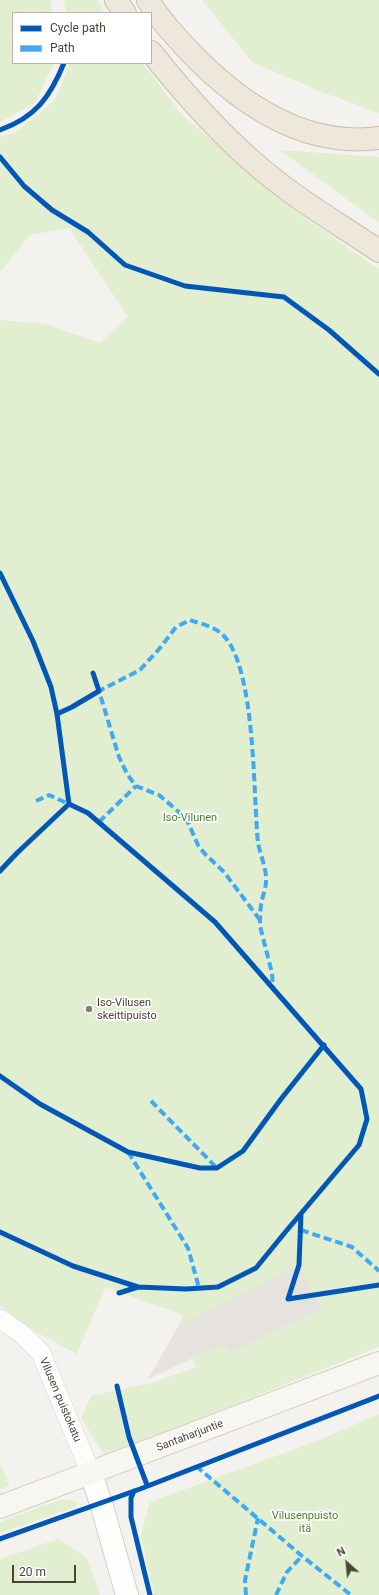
<!DOCTYPE html>
<html>
<head>
<meta charset="utf-8">
<style>
  body { margin:0 }
  #map { position:relative; width:379px; height:1595px; overflow:hidden; background:#f4f2ee; font-family:Roboto,sans-serif }
  canvas { display:block }
  .legend { position:absolute; left:12px; top:12px; width:140px; height:52px; box-sizing:border-box; background:#fff; border:1px solid #b7b4b0; margin:0; padding:5px 7px; list-style:none; font-size:12px; color:#4b4439 }
  .legend li { display:flex; align-items:center; gap:8px; height:20px }
  .legend b { width:20px; border:1px solid #b7b4b0 }
  .north { position:absolute; left:327px; top:1543px; width:40px; height:40px; -webkit-text-stroke:3px #fff; paint-order:stroke; rotate:333deg; font-size:11px; font-weight:700; line-height:16px; text-align:center; color:#4b4439 }
  .north::after { content:''; display:block; margin:auto; width:14px; height:18px; background:#4b4439; clip-path:polygon(50% 0,100% 100%,50% 72%,0 100%) }
  .scale { position:absolute; left:12px; top:1565px; width:64px; height:18px; box-sizing:border-box; border:2px solid #4b4439; border-top:0; padding-left:5px; font-size:12px; line-height:14px; white-space:nowrap; color:#4b4439; -webkit-text-stroke:3px #fff; paint-order:stroke }
</style>
</head>
<body>
<div id="map">
<canvas width="379" height="1595"></canvas>
<ul class="legend">
<li><b style="height:5px;background:#0057b8"></b>Cycle path</li>
<li><b style="height:5px;background:#3fa9f5"></b>Path</li>
</ul>
<div class="north">N</div>
<div class="scale">20 m</div>
</div>
<script>
const c = document.querySelector('canvas').getContext('2d');
c.lineJoin = 'round';
function paint(path, color) { c.fillStyle = color; c.fill(path, 'evenodd'); }
function strokePath(path, color, width, dash) { c.strokeStyle = color; c.lineWidth = width; c.lineCap = dash ? 'butt' : 'round'; c.setLineDash(dash || []); c.stroke(path); }
function label(font, color, halo, rows, align = 'center') {
  c.font = font + ' Roboto,sans-serif'; c.lineWidth = 3.5; c.setLineDash([]); c.textBaseline = 'middle'; c.strokeStyle = halo; c.fillStyle = color; for (const [text, x, y, turn = 0] of rows) {
    c.save(); c.translate(x, y); c.rotate((+turn || 0) * Math.PI / 180); c.textAlign = isNaN(turn) ? turn : align; if (halo) c.strokeText(text, 0, 0); c.fillText(text, 0, 0); c.restore();
  }
}
paint(new Path2D(`
  M0 0H51L52 13H13V63H54L35 103 0 122Z
  M64 0H97L105 13H66Z
  M202 0H379V113L319 91 252 62Z
  M70 63H143L182 115 305 218 379 269V1347L105 1456 81 1418 91 1396 151 1383 196 1367 179 1325 183 1315 105 1287 77 1354 36 1332 0 1306V320L45 324 100 343 128 317 69 228 30 235 0 272V137L15 133 55 100Z
  M280 150 379 157V223Z
  M379 1414V1595H154L141 1535 150 1502 317 1441Z
  M0 1461 9 1486 0 1489Z
  M68 1499 78 1503 73 1508 0 1533V1522L57 1501Z
  M58 1539 87 1558 100 1595H0V1559Z`), '#e1eecf');
paint(new Path2D(`
  M299 1265 321 1309 231 1352 221 1345 148 1379 179 1325Z`), '#e6e3df');
const minor = new Path2D(`
  M0 1319 22 1334 41 1353 91 1474`);
const tertiary = new Path2D(`
  M91 1474 101 1503 127 1595`);
const secondary = new Path2D(`
  M0 1507 379 1363`);
const motorway = new Path2D(`
  M116 0 125 13
  M148 0C159 19 175 36 190 52 239 103 304 148 379 138
  M151 52C182 91 215 129 252 161 291 196 336 222 379 251`);
strokePath(minor, '#d2d0cb', 20);
strokePath(tertiary, '#d2d0cb', 24);
strokePath(secondary, '#d3cfc5', 24);
strokePath(motorway, '#ccbfa9', 24);
strokePath(minor, '#fdfdfc', 19);
strokePath(tertiary, '#fdfdfc', 22);
strokePath(secondary, '#f7f6f1', 22);
strokePath(motorway, '#ede8db', 22);
strokePath(new Path2D(`
  M36 801 49 795 69 804
  M99 822 136 786
  M260 920 224 872 205 854 198 845 186 818 159 795 136 786 127 774 119 757 99 691 140 670 160 648 176 627 190 620C201 624 214 626 223 635 256 668 253 794 258 843 260 854 267 870 266 881 266 889 262 897 261 905 260 912 260 919 260 926L272 973 273 988
  M151 1101 217 1168
  M128 1152 188 1248 199 1288
  M301 1230 352 1247 379 1271
  M196 1466 302 1556 351 1595
  M246 1595 245 1580 258 1518
  M276 1595 287 1572 302 1556`), '#3fa9f5', 4, [8, 4]);
strokePath(new Path2D(`
  M0 130C36 117 50 97 64 63
  M0 157 24 186 52 210 88 232 125 265 185 286 284 297 329 330 379 374
  M0 573 33 641 51 687 57 714 69 804 88 813 215 922 361 1089 367 1119 359 1145 287 1230 256 1268 218 1287 186 1289 138 1287 119 1293
  M57 714 72 707 99 691 93 673
  M0 871 17 853 69 804
  M0 1076 40 1104 128 1152 200 1168H217L243 1151 281 1099 324 1045
  M301 1214 299 1265 288 1299 379 1285
  M0 1232 73 1266 138 1287
  M117 1386 129 1437 147 1485
  M134 1491 131 1498V1517L150 1595
  M0 1539 140 1489 379 1396`), '#0057b8', 5);
for (const [x, y, r, color] of [
  [89,1009,4,"#868178"]
]) { const dot = new Path2D(); dot.arc(x, y, r, 0, 2 * Math.PI); c.fillStyle = color; c.fill(dot); strokePath(dot, '#fff', 1.5); }
label('11px', '#4a7f2a', '#fff', [
  ["Iso-Vilunen",190,818],
  ["Vilusenpuisto",305,1516],
  ["itä",305,1529]
]);
label('11px', '#4b4439', '#fff', [
  ["Iso-Vilusen",97,1003],
  ["skeittipuisto",97,1016]
], 'left');
label('11px', '#4b4439', '#fff', [
  ["Vilusen puistokatu",60,1400,67],
  ["Santaharjuntie",190,1436,-21]
]);
</script>
</body>
</html>
